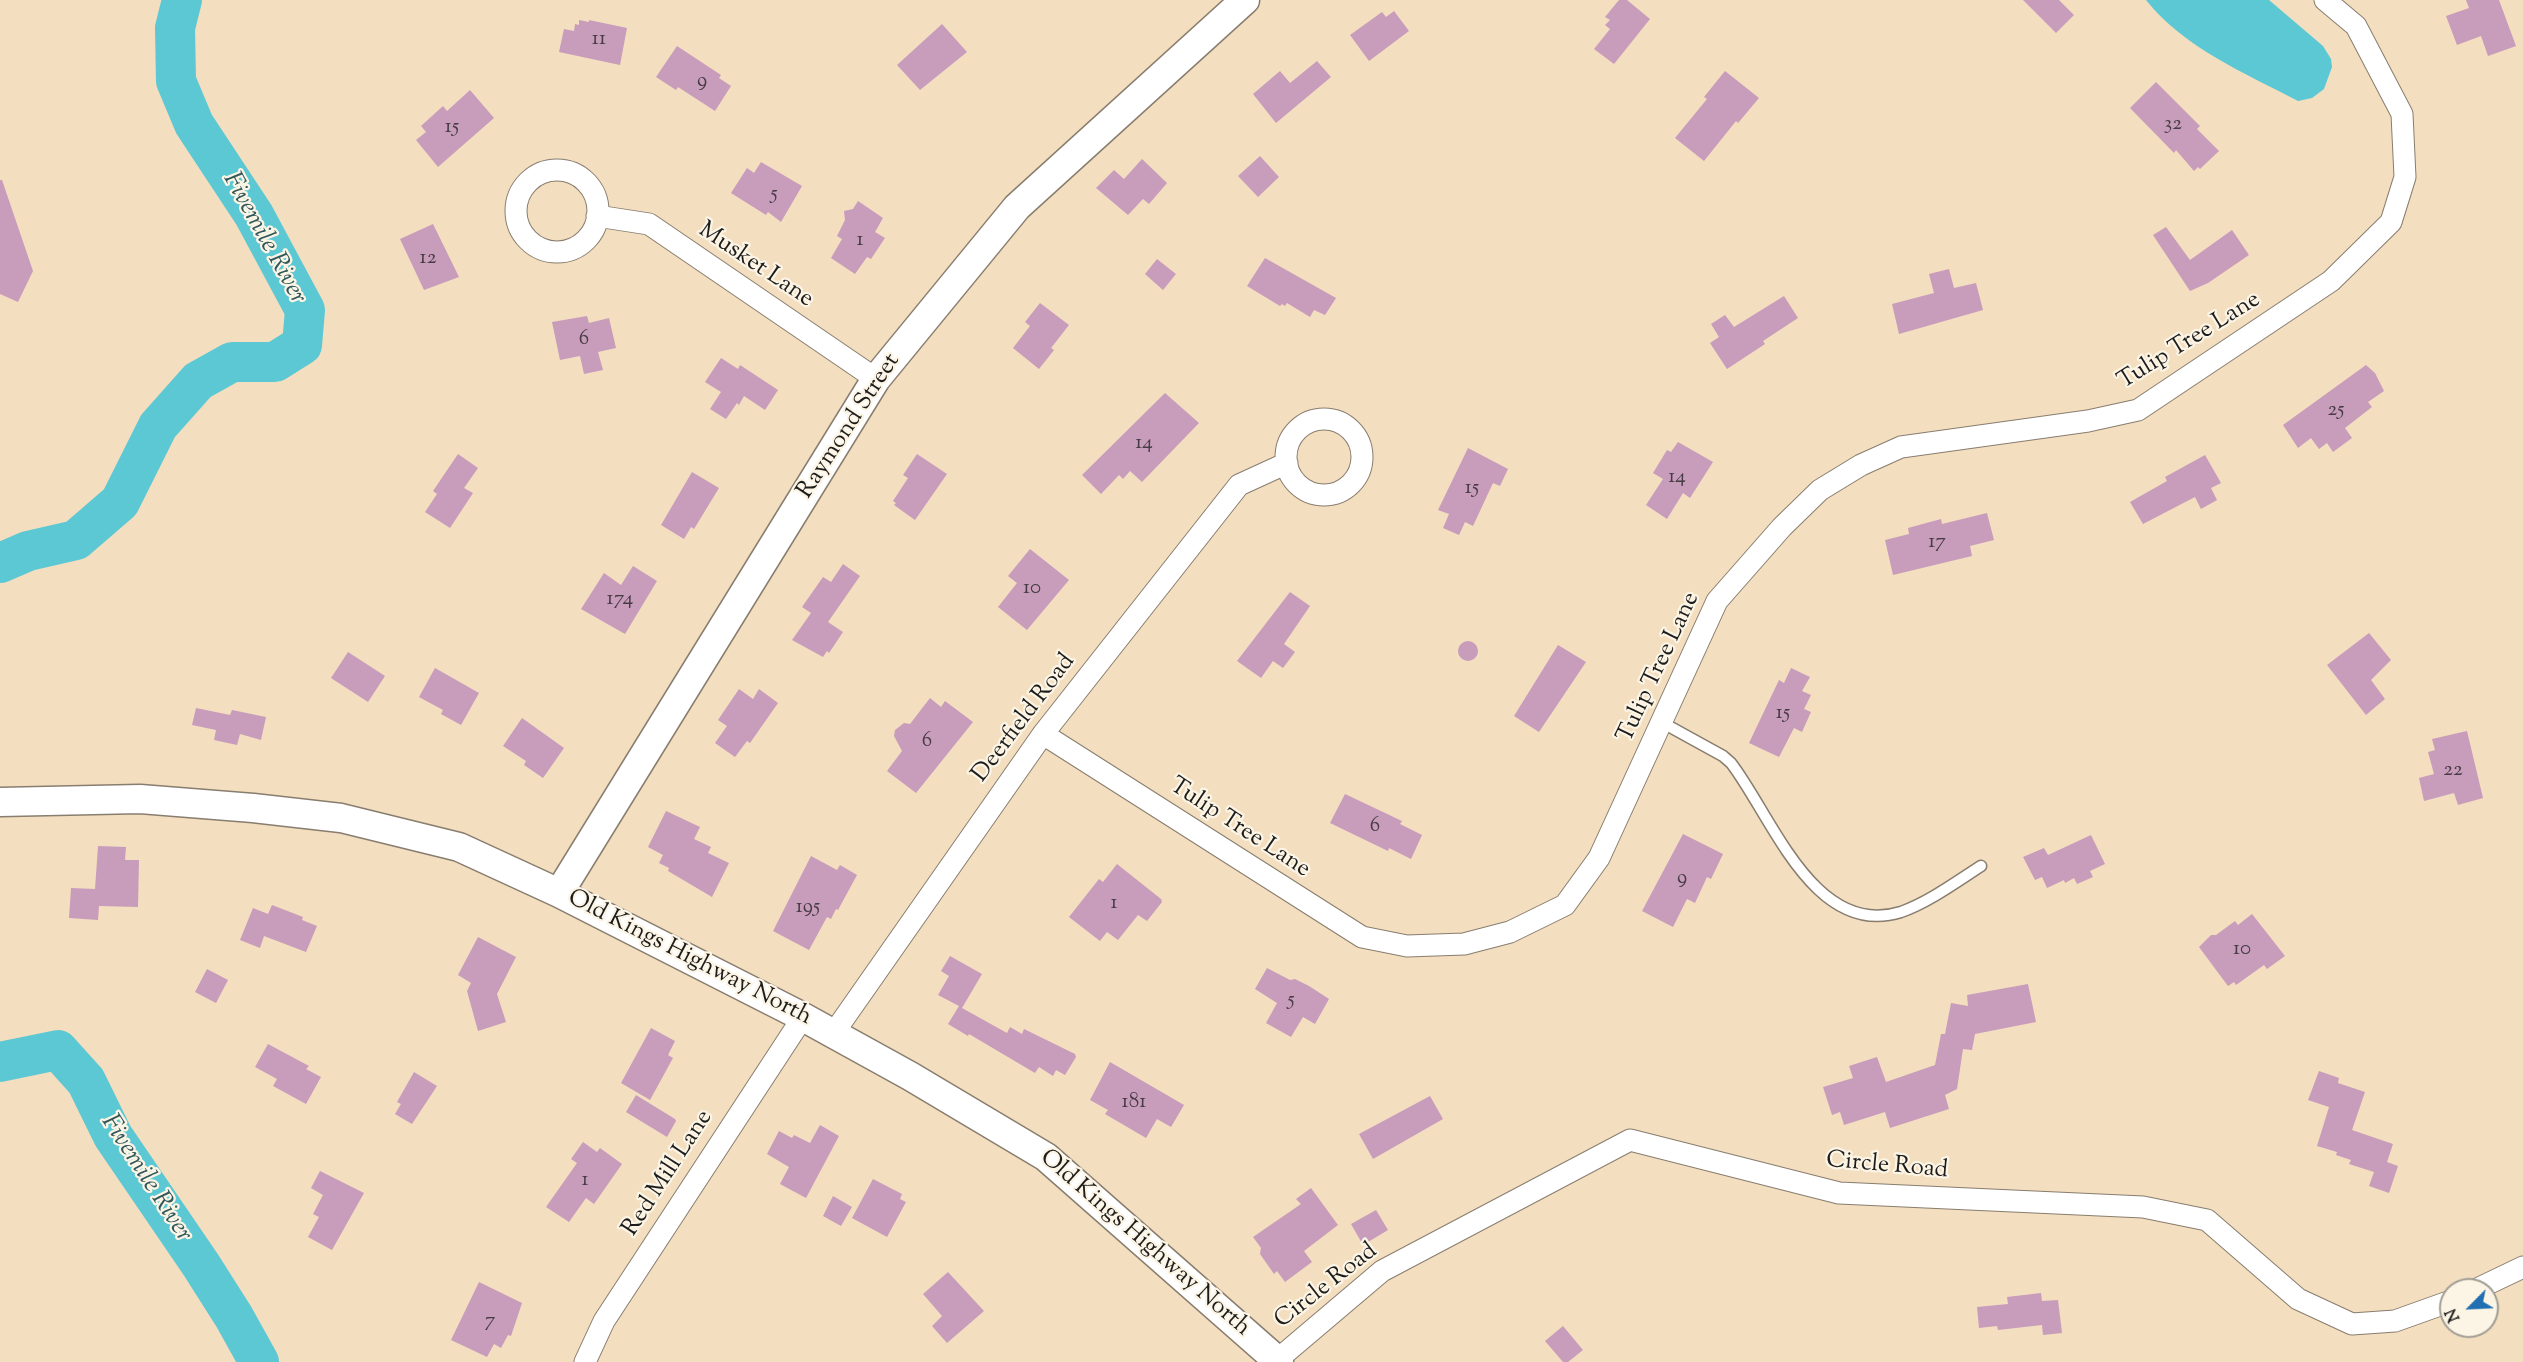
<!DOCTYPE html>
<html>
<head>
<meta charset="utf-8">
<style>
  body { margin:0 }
  #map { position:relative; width:2523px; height:1362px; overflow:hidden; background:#f3dec0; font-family:"Sorts Mill Goudy",serif }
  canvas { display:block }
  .north { position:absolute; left:2439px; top:1278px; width:60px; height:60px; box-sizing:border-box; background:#fcf5e5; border:2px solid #a29e95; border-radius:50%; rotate:246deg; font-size:16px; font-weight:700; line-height:24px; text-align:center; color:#1c1c1c }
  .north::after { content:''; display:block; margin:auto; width:21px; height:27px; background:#1f6fb2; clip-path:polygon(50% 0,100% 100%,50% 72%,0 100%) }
</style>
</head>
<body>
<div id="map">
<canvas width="2523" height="1362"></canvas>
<div class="north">N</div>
</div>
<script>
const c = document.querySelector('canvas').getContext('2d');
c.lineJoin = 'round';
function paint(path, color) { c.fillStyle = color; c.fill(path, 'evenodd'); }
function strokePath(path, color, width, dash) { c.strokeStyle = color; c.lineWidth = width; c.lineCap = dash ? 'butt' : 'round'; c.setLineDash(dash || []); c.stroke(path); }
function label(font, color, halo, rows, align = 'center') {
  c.font = font + ' "Sorts Mill Goudy",serif'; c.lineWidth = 4.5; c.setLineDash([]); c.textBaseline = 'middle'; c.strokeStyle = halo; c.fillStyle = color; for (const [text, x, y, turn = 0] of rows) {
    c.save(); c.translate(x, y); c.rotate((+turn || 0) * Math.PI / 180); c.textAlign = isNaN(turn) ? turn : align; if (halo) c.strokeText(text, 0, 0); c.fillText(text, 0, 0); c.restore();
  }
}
paint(new Path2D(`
  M2146 0H2269L2323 46 2331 59 2332 67 2324 89 2312 98 2298 101C2245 73 2184 48 2146 0Z`), '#5cc8d3');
strokePath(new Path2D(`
  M0 563 28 551 76 540 120 502 158 426 198 381 232 362H275L302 345 305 310 254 215 194 124 176 81 175 28 182 0
  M0 1062 58 1050 86 1081 113 1136 201 1265 234 1317 259 1362`), '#5cc8d3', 40);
paint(new Path2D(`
  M1619 0H1627L1650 19 1614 64 1594 49 1610 29 1605 25 1610 20 1605 17Z
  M2023 0H2059L2074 15 2056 33Z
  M2466 0H2499L2516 46 2488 56 2481 36 2457 45 2446 16 2469 8Z
  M1394 11 1409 31 1369 61 1350 35 1382 12 1386 17Z
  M579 20 589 22V20L627 28 620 65 559 52 564 29 574 31 575 24 579 25Z
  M942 24 967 52 920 90 897 65Z
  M677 46 721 75 719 78 731 86 715 111 678 87 676 90 656 77Z
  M1317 61 1331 77 1276 123 1253 94 1280 71 1290 83Z
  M1725 71 1759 98 1738 123 1736 121 1704 161 1675 138 1707 99 1704 97Z
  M2156 82 2200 126 2197 129 2219 151 2200 169 2198 167 2194 171 2176 150 2174 153 2130 108Z
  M470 90 494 118 438 167 416 140 426 132 421 126 443 106 447 111Z
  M1260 156 1279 177 1258 197 1238 176Z
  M1142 159 1167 183 1149 204 1143 199 1128 215 1096 188 1114 170 1124 179Z
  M761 162 802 186 781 222 768 212 766 215 731 193 747 168 754 173Z
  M0 180H2L33 271 18 302 0 294Z
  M858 201 883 218 875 232 885 238 871 259 867 257 855 274 831 258 842 239 837 236 845 220 844 211 853 209Z
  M433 224 459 277 424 290 400 239Z
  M2166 227 2190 260 2232 230 2249 255 2208 283 2190 291 2153 235Z
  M1265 258 1336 298 1325 315 1314 310 1310 317 1287 303 1285 306 1282 304 1280 306 1247 286Z
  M1157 259 1176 274 1163 290 1145 274Z
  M1949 269 1954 288 1976 283 1983 310 1899 334 1892 304 1934 293 1929 274Z
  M1784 296 1798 318 1763 341 1765 344 1727 369 1710 343 1719 337 1711 324 1725 315 1734 327Z
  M1040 303 1069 325 1051 348 1054 350 1039 369 1013 348 1030 326 1025 322Z
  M587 316 589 323 609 318 616 348 598 352 603 370 584 374 580 356 560 360 552 322Z
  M721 358 738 369 740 365 778 390 765 410 744 396 739 405 737 403 726 419 710 409 721 392 705 382Z
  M2366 365 2375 373 2384 391 2368 402 2372 407 2345 428 2352 438 2333 452 2327 443 2319 449 2311 438 2298 448 2283 425Z
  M1165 393 1199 423 1142 482 1130 471 1123 479 1119 475 1101 494 1082 475Z
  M1678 442 1713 462 1690 498 1683 493 1667 519 1646 505 1663 479 1653 473 1667 450 1671 452Z
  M1468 448 1508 469 1500 486 1493 483 1473 526 1465 522 1459 535 1443 528 1449 514 1438 510Z
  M458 454 478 468 464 488 473 493 450 528 425 512 437 494 433 491Z
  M917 454 947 474 915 520 894 505 896 503 893 501 908 478 903 475Z
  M2205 455 2221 483 2211 488 2217 500 2201 509 2195 497 2143 524 2130 502 2167 481 2165 477Z
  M692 472 719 488 694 529 691 527 684 539 661 525Z
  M1987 513 1994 540 1970 546 1972 556 1893 575 1885 540 1909 534 1908 528 1941 519 1942 524Z
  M1030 549 1069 580 1027 630 998 607 1017 583 1008 576Z
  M843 564 860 576 828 622 843 632 829 653 827 651 823 657 792 640 811 613 802 607 823 577 831 582Z
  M633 566 657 581 625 634 581 609 604 573 621 585Z
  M1290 592 1310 606 1284 644 1295 652 1283 668 1273 661 1261 678 1237 661Z
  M2369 633 2391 660 2371 680 2385 699 2366 715 2327 665Z
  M1458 651a10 10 0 1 1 20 0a10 10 0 1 1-20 0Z
  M1558 645 1586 662 1539 732 1514 716Z
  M348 652 385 676 368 702 331 678Z
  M435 668 479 693 461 725 441 714 443 710 419 697Z
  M1791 668 1810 677 1802 691 1811 695 1804 709 1811 712 1802 732 1794 728 1779 757 1749 743 1779 680 1784 683Z
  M739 689 753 699 759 689 778 703 750 743 747 741 735 757 715 743 727 726 718 720Z
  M930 698 941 707 945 701 973 722 916 793 887 771 902 751 894 736 895 730 904 723 910 724Z
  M196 708 230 715 232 710 266 717 261 740 240 734 237 745 214 740 216 730 192 725Z
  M522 718 564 748 543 778 524 765 526 761 503 746Z
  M2467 731 2483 798 2458 805 2454 793 2424 801 2419 778 2434 774 2428 752 2435 750 2432 739Z
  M1345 794 1402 821 1400 824 1422 835 1411 859 1389 848 1388 851 1330 823Z
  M666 811 700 827 694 839 711 847 708 853 729 863 712 897 668 871 669 868 659 863 663 855 648 847Z
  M1683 834 1723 854 1711 879 1707 877 1695 903 1687 899 1673 927 1642 911Z
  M2091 835 2105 864 2090 871 2093 877 2077 884 2074 878 2065 883 2064 880 2047 888 2042 877 2035 880 2023 857 2044 848 2048 855Z
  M98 846 126 847 125 860H139L138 907 99 906 98 920 69 918 71 888 95 889Z
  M811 856 837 870 840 865 857 875 838 910 836 909 831 919 827 917 809 950 773 931Z
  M1117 864 1161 899 1162 902 1147 921 1138 915 1118 940 1107 932 1100 941 1069 917 1099 879 1103 882Z
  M272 905 303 917 302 920 317 926 306 952 264 936 260 948 240 940 253 908 268 914Z
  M2252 914 2285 956 2267 969 2264 965 2236 985 2234 982 2228 986 2199 947 2211 935H2216L2235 921 2238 925Z
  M478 937 516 957 497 994 506 1022 478 1031 467 991 471 983 458 975Z
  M950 956 982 974 962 1008 1007 1033 1010 1027 1022 1034 1024 1029 1075 1054 1076 1057 1065 1075 1056 1070 1053 1076 1039 1067 1035 1073 969 1034 968 1036 948 1024 959 1006 938 995 949 976 941 971Z
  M1267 968 1290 980 1295 979 1309 986 1329 999 1315 1024 1303 1017 1291 1037 1266 1023 1277 1003 1255 989Z
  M207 969 228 980 216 1003 195 992Z
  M2028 984 2036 1022 1975 1034 1972 1050 1963 1049 1957 1089 1945 1095 1949 1109 1890 1128 1885 1112 1844 1125 1840 1112 1832 1115 1823 1087 1853 1078 1849 1066 1877 1057 1886 1082 1935 1065 1941 1034H1945L1951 1003 1968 1006 1967 995Z
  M651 1028 675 1041 668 1055 673 1058 650 1100 621 1083Z
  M268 1044 309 1066 306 1069 321 1077 306 1104 273 1086 277 1079 255 1067Z
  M1110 1062 1184 1105 1171 1127 1157 1119 1146 1138 1105 1114 1108 1110 1090 1100Z
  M2319 1071 2339 1078 2338 1083 2365 1092 2352 1130 2393 1144 2387 1162 2398 1166 2389 1193 2369 1186 2374 1172 2349 1164 2351 1160 2336 1155 2337 1152 2317 1146 2329 1107 2308 1100Z
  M414 1072 437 1086 412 1124 395 1114 401 1104 397 1102Z
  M636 1095 675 1119 676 1121 667 1137 626 1112Z
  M1430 1096 1443 1119 1373 1159 1359 1134Z
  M820 1125 839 1136 806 1198 780 1184 789 1167 767 1154 779 1131 792 1138 794 1135 810 1143Z
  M583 1142 597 1152 600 1148 622 1164 594 1204 586 1198 569 1222 546 1207 577 1163 571 1159Z
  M320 1171 364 1193 332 1250 308 1237 319 1217 313 1214 323 1195 311 1188Z
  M873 1179 902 1194 900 1199 906 1202 887 1237 852 1218Z
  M1311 1188 1338 1225 1304 1251 1312 1262 1285 1282 1277 1271 1274 1274 1260 1254 1261 1248 1253 1237 1301 1204 1296 1199Z
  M833 1196 852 1207 841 1226 823 1216Z
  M1376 1210 1388 1230 1363 1245 1351 1224Z
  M948 1272 984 1311 947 1343 932 1326 942 1316 923 1294Z
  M479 1282 522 1303 511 1336 508 1335 501 1348 494 1344 487 1357 451 1340Z
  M2041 1293 2042 1301 2058 1300 2062 1333 2043 1335 2042 1325 1998 1330 1997 1326 1979 1328 1977 1307 2008 1304 2007 1297Z
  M1563 1326 1583 1350 1568 1362H1563L1545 1341Z`), '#c89cbb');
const lane = new Path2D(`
  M1663 723 1723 756 1731 763C1772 816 1814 939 1901 912 1929 902 1956 882 1981 866`);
const street = new Path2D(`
  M516 211a41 41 0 1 1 82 0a41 41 0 1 1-82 0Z
  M597 216 649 224 876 379
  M1286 457a38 38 0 1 1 76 0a38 38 0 1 1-76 0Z
  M1043 734 1362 937 1407 946 1464 944 1510 932 1565 905 1599 858 1717 601 1782 527 1820 490 1861 465 1901 447 2088 421 2138 410 2331 281 2391 222 2405 177 2402 114 2356 26 2325 0
  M833 1034 1043 734 1239 485 1287 463
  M2475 1290 2523 1267
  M1277 1360 1382 1271 1630 1140 1839 1193 2143 1207 2207 1220 2298 1299 2352 1324 2395 1321 2451 1301
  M585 1362 604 1321 803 1017`);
const secondary = new Path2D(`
  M0 802 140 799 253 808 341 818 459 847 559 893 803 1017 910 1076 1046 1157 1279 1362
  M559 893 876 379 1017 207 1245 0`);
strokePath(lane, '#887d6e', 13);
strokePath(street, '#887d6e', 23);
strokePath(secondary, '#887d6e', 31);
strokePath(lane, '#fff', 10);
strokePath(street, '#fff', 21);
strokePath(secondary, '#fff', 28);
label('21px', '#473c44', null, [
  ["11",599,40],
  ["9",702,82],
  ["32",2173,125],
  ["15",452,128],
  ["5",774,195],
  ["1",860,241],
  ["12",428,259],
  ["6",584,340],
  ["25",2336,411],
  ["14",1144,444],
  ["14",1677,478],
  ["15",1472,489],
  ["17",1937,543],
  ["10",1032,589],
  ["174",620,600],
  ["15",1783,714],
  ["6",927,742],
  ["22",2453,771],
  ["6",1375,827],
  ["9",1682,879],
  ["1",1114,904],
  ["195",808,908],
  ["10",2242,950],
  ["5",1291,1001],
  ["181",1134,1103],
  ["1",585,1181],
  ["7",490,1322]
]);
label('24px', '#1c1c1c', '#fcf5e5', [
  ["Musket Lane",755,266,34],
  ["Tulip Tree Lane",2190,342,-32],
  ["Raymond Street",850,427,-57],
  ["Tulip Tree Lane",1660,668,-65],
  ["Deerfield Road",1025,719,-53],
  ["Tulip Tree Lane",1239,829,33],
  ["Old Kings Highway North",689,959,27],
  ["Circle Road",1887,1167,5],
  ["Red Mill Lane",669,1174,-57],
  ["Old Kings Highway North",1144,1244,41],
  ["Circle Road",1327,1287,-38]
]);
label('italic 26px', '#32585c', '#fcf5e5', [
  ["Fivemile River",263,239,61],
  ["Fivemile River",145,1179,57]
]);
</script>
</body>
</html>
